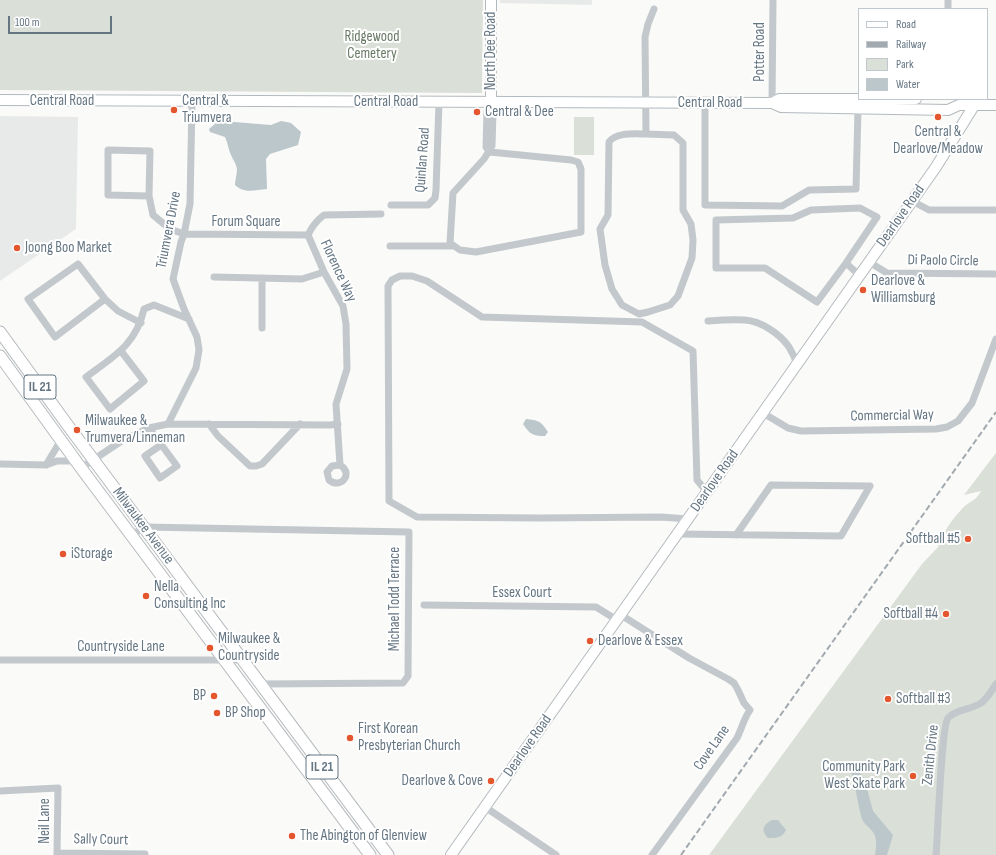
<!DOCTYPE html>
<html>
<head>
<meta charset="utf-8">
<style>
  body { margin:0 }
  #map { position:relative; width:996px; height:855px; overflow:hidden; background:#fafaf8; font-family:"Sofia Sans Condensed",sans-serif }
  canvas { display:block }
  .legend { position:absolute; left:858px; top:8px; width:130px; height:92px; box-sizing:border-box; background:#fff; border:1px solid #c1c8cd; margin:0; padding:5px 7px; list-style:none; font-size:12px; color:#657683 }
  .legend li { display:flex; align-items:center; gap:8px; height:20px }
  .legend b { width:20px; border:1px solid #c1c8cd }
  .scale { position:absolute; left:8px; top:16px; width:104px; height:18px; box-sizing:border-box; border:2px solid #657683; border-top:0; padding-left:5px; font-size:12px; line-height:14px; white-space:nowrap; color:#657683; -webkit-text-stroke:3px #fff; paint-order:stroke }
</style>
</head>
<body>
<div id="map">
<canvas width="996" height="855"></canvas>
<ul class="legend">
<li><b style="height:5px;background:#fff"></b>Road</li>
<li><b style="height:5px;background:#a2aab0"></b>Railway</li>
<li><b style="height:11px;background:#dadfd7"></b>Park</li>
<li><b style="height:11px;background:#bbc7cb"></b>Water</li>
</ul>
<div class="scale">100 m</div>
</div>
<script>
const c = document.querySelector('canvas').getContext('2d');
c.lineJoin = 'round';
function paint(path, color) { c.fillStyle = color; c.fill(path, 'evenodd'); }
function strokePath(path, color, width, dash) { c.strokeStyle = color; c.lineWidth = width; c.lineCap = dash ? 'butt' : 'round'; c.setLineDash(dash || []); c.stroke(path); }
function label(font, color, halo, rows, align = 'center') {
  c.font = font + ' "Sofia Sans Condensed",sans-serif'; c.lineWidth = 4; c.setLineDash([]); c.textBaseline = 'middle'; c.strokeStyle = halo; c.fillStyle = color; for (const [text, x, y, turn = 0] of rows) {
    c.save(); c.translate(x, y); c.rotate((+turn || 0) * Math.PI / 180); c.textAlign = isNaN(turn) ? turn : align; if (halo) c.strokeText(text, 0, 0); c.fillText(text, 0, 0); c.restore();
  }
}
paint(new Path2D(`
  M500 0H592V5L500 3Z
  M0 116 78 117 76 229 0 281Z`), '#e8e9e9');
paint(new Path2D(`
  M0 0H483L482 93 0 90Z
  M574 117H594V155H574Z
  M996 453V855H709L922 564 939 546 937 545C944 533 951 520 961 510 968 501 976 502 981 491L964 495Z`), '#dadfd7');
paint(new Path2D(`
  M281 121 291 123 301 132 298 145 270 154 266 159 267 189C255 190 244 194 235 185 235 180 237 174 237 169 236 163 233 160 231 155 228 149 228 143 225 137L210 132 209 129 216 123 234 122 271 125Z
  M526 419C538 420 541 421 548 432L545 436C532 436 530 434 523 424Z
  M853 762 855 763 860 773 864 778 873 811 893 835 887 855H875C876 849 877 842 875 836 873 829 865 826 862 819 857 802 856 785 850 769V765Z
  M772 820H778L786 830C782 838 776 838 768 838 760 830 764 824 772 820Z`), '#bbc7cb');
const secondary = new Path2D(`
  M0 100 772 103 781 107 948 110 959 105H996
  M491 102V0
  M772 103 779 99H916
  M451 855 936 167 975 104`);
const primary = new Path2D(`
  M0 332 69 427 388 855
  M0 356 81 468 370 855`);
strokePath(secondary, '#b3babf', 12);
strokePath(primary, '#b5babe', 13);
strokePath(new Path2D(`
  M948 9V0
  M491 102 493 112 492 146 484 159 453 193 450 243 460 250 476 252 581 232V169L578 162 571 160 490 152 486 147 487 111 491 102
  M705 103V205L782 206 809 190 856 189 858 109
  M772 103 773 0
  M646 134 674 135 683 143V210L691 224 693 240 692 258 678 296 670 305 648 312 639 314 622 305 612 289 605 265 600 229 608 215 609 142C616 132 634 134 646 134Z
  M646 134 645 37 648 24 654 9
  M149 196 108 195V150L150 151 149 196 153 215 170 229 184 234 308 235
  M912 201 929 210H996
  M391 205H428L435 198 436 190 439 102
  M860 208 877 217 846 263 817 302 765 268H716V220L793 218 811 210Z
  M390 246H453
  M869 262 887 273 996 274
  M846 263 859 275
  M214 277 302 279 324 272
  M105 299 55 337 28 299 78 264 105 299 118 311 141 323
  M708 321C720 320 733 319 745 320 761 321 780 334 789 347 792 352 795 358 797 364
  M262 328V278
  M121 351 144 381 110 409 86 377C113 357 136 345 144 309L154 305 189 319
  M763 413 788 428 801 431 936 429 947 427 958 421 972 403 996 339
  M168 424 196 368 199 350 197 337 184 309 173 279 181 242 184 234 190 204 192 101
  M209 424 218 436 250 466H256L262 464 300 424
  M149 428 177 466 160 478 145 456 161 445
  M0 464 46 465 57 461H76
  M46 465 61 440
  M340 465 332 466 327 472 329 480C341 490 354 473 340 465L336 404 347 369 346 324 343 306 324 272 308 235C312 226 316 221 324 215L381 214
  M81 468 123 440 149 428 168 424 330 425 338 424
  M688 519 661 517 540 518 417 517 389 501 388 286 392 280 400 276H412L427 281 482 317 642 322 693 351 697 480 707 492
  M678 534 841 536 870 486
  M736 535 771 485 870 486
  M131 536 144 527 409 532 408 676 403 683 260 684
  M424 605 596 607 617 620
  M621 615 689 658 728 679 734 683 738 690 744 703 750 710C744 718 742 728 737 738L652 855
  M0 660H242
  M0 791 58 788 57 855
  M485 807 556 855
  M57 853 145 854
  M936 855C938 835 941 728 948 718 956 709 971 710 981 703 987 699 992 690 996 684`), '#c3c8cc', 7);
strokePath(secondary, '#fff', 10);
strokePath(primary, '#fff', 11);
strokePath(new Path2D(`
  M681 855 996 412`), '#a2aab0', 2, [6, 3]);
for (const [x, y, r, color] of [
  [174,110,4,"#e4572e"],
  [477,112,4,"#e4572e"],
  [938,117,4,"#e4572e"],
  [17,248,4,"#e4572e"],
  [863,290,4,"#e4572e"],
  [77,430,4,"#e4572e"],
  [968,539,4,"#e4572e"],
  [63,554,4,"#e4572e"],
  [146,596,4,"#e4572e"],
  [946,614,4,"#e4572e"],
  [590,641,4,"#e4572e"],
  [210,648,4,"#e4572e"],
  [214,696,4,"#e4572e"],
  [888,699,4,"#e4572e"],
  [217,713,4,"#e4572e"],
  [350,738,4,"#e4572e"],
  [913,776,4,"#e4572e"],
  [491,781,4,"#e4572e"],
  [292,836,4,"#e4572e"]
]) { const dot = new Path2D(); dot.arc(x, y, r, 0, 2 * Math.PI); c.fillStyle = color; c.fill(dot); strokePath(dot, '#fff', 1.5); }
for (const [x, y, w] of [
  [40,387,32],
  [322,767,32]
]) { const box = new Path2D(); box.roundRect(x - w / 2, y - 12, w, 24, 3); c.fillStyle = '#fff'; c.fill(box); strokePath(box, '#657683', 1); }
label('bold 14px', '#657683', null, [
  ["IL 21",40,387],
  ["IL 21",322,767]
]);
label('15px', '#687a64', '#fff', [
  ["Ridgewood",372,37],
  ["Cemetery",372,54]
]);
label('15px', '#657683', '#fff', [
  ["North Dee Road",491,51,-90],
  ["Potter Road",760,52,-90],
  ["Central Road",62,101],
  ["Central Road",386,102],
  ["Central Road",710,103],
  ["Quinlan Road",423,160,-86],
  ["Dearlove Road",901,216,-55],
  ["Forum Square",246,222],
  ["Triumvera Drive",169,230,-79],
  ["Di Paolo Circle",943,261,1],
  ["Florence Way",338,271,65],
  ["Commercial Way",892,416,-1],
  ["Dearlove Road",715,481,-55],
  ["Milwaukee Avenue",143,526,53],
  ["Essex Court",522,593],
  ["Michael Todd Terrace",395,599,-90],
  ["Countryside Lane",121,647],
  ["Dearlove Road",528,746,-55],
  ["Cove Lane",712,748,-55],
  ["Zenith Drive",931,755,-84],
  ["Neil Lane",45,821,-90],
  ["Sally Court",101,840,1]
]);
label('15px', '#657683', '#fff', [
  ["Central &",182,101],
  ["Triumvera",182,118],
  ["Central & Dee",485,112],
  ["Central &",938,132,"center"],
  ["Dearlove/Meadow",938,149,"center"],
  ["Joong Boo Market",25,248],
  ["Dearlove &",871,281],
  ["Williamsburg",871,298],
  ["Milwaukee &",85,421],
  ["Trumvera/Linneman",85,438],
  ["Softball #5",960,539,"right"],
  ["iStorage",71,554],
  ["Nella",154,587],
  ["Consulting Inc",154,604],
  ["Softball #4",938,614,"right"],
  ["Milwaukee &",218,639],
  ["Countryside",218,656],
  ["Dearlove & Essex",598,641],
  ["BP",206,696,"right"],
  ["Softball #3",896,699],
  ["BP Shop",225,713],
  ["First Korean",358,729],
  ["Presbyterian Church",358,746],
  ["Community Park",905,767,"right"],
  ["West Skate Park",905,784,"right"],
  ["Dearlove & Cove",483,781,"right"],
  ["The Abington of Glenview",300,836]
], 'left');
</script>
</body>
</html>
